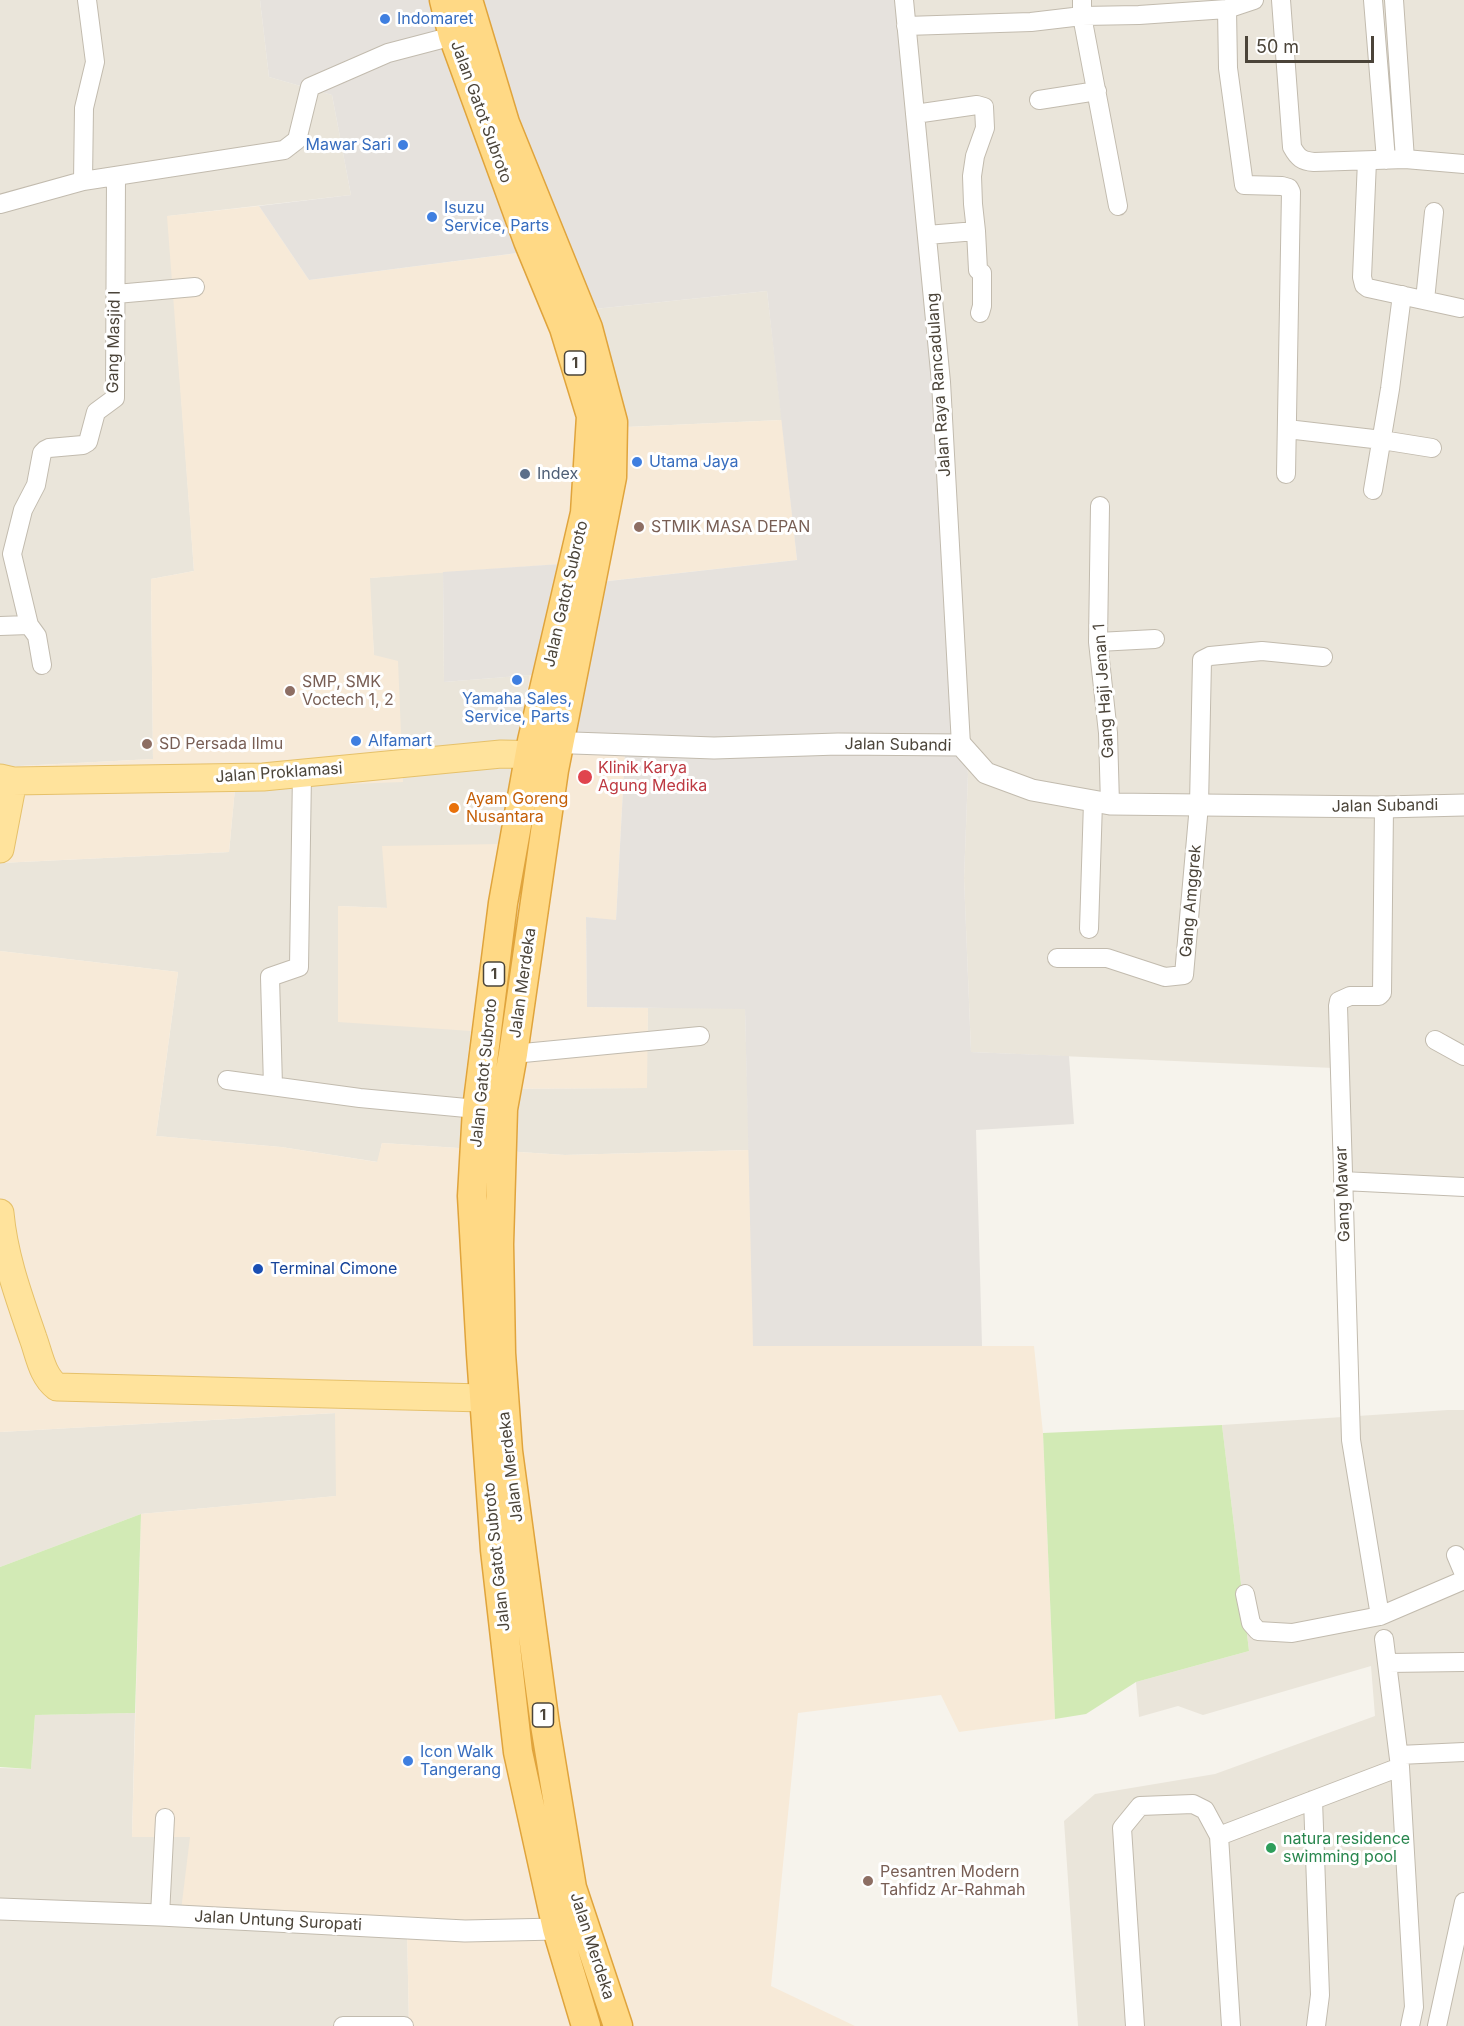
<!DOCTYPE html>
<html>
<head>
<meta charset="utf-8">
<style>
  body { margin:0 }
  #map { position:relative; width:1464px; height:2026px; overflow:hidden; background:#f6f3ec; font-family:Inter,sans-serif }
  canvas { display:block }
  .scale { position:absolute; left:1245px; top:36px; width:129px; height:27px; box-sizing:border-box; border:3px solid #4b4439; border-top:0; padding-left:8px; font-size:18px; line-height:21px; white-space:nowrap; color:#4b4439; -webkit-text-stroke:4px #fff; paint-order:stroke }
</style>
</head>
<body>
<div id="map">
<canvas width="1464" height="2026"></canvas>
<div class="scale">50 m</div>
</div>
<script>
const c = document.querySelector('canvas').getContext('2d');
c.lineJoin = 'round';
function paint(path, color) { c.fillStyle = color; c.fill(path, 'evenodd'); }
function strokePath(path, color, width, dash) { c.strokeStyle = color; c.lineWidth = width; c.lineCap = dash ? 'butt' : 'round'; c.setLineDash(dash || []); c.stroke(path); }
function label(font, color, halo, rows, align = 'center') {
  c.font = font + ' Inter,sans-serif'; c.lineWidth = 6; c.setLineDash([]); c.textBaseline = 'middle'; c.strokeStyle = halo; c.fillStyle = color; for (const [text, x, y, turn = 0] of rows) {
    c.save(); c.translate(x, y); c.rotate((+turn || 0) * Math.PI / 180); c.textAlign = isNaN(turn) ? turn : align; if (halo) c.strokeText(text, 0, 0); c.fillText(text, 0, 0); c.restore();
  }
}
paint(new Path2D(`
  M0 0H260L269 77 332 95 351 195 168 216 194 571 151 579 153 759 0 767Z
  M899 0H1464V1184L1335 1169 1333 1068 971 1052 964 878 968 774Z
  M767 291 782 420 582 429 546 314Z
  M443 572 444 682 530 675 503 844 388 908 338 906 471 1031 464 1089 646 1088 648 1008H745L749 1150 565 1155 382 1143 378 1162 281 1147 156 1136 178 972 0 951V863L229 852 235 788 374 655 369 578Z
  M1448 1410H1464V2026H1078L1064 1821 1095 1794 1215 1774 1375 1716 1371 1666 1203 1715 1178 1706 1139 1717 1136 1682 1249 1651 1222 1425Z
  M336 1413 337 1496 141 1514 0 1567V1432Z
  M135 1713 132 1837H190L407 1927 409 2026H0V1768L31 1769 35 1715Z`), '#eae5da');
paint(new Path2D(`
  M259 206 309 280 526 252 582 429 782 420 797 560 599 582 575 563 370 578 374 655 398 661 403 782 235 788 229 852 0 863V767L153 759 151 579 194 571 167 216Z
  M568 672 626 734 616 921 586 917 587 1007 648 1008 647 1088 464 1089 471 1031 338 1022V906L387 908 382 846 502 844 530 675Z
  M0 951 178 972 156 1136 281 1147 377 1162 382 1143 565 1155 749 1150 754 1346H1034L1043 1433 1055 1719 959 1732 941 1695 798 1713 771 1986 855 2026H409L407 1927H179L190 1837H132L141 1514 336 1496 335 1413 0 1432Z`), '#f7ead8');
paint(new Path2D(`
  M260 0H899L968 774 964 878 971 1052 1069 1056 1074 1124 976 1130 982 1346H753L745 1009 587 1007 586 917 616 920 626 734 563 732 568 672 444 682 443 572 575 563 600 582 797 560 767 291 546 314 525 252 309 280 259 206 351 195 332 95 269 77Z`), '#e6e2dd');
paint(new Path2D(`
  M1222 1425 1249 1651 1136 1682 1086 1714 1055 1719 1043 1433Z
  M141 1514 135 1713 35 1715 31 1769 0 1767V1567Z`), '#d2eab5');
const minor = new Path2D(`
  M904 0 941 382 961 745
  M1082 0V16L1118 206
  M1281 0 1292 147C1298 158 1302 161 1314 162L1405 159 1464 164
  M1373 0 1386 160
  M1394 0 1405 159
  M1227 9 1228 68 1244 185 1282 186 1289 188 1291 192 1286 474
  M906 26 1031 22 1082 16 1139 15 1227 9 1254 0
  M1039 100 1097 91
  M915 114 977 105 984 107 985 128 975 156 972 176 973 204 976 231 927 235
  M1367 161 1362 277 1364 285 1368 288 1460 308
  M83 181 84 108 95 62 87 0
  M0 204 83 181 284 150 297 140 310 87 388 53 453 36
  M976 231 978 270 982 273V306L980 313
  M116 294 195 287
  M1425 300 1434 212
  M1287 429 1382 440 1432 448
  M1373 490 1390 389 1402 295
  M1100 506 1098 642 1108 733 1110 804
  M0 626 29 625
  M1098 642 1155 639
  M42 665 37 636 29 625 12 554 23 510 36 485 42 453 45 450 49 448 83 445 88 442 96 412 115 398 116 176
  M1089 929 1093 802
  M1057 958H1107L1165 977 1184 975 1199 805 1202 660 1210 656 1262 651 1323 657
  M1435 1040 1464 1056
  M513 1054 700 1036
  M227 1080 360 1098 477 1109
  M273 1086 270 977 299 967 302 773
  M1343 1181 1464 1187
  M1456 1555 1464 1574
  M1245 1594 1251 1623 1258 1631 1292 1633 1380 1616 1464 1580
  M1380 1616 1351 1440 1338 1006 1339 1001 1350 996H1379L1382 993 1384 807
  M1388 1663 1463 1662
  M1399 1755 1464 1752
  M1400 1767 1414 2007 1410 2026
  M1313 1800 1320 1995 1316 2026
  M1219 1836 1400 1767 1384 1639
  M160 1915 165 1818
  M343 2026H404
  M1135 2026 1122 1828 1140 1806 1193 1804 1205 1810 1219 1836 1231 2026
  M1437 2026 1464 1902`);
const tertiary = new Path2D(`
  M545 742 714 748 838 744 961 745 986 773 1032 790 1110 804 1384 807 1464 805
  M0 1909 160 1915 465 1931 557 1929`);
const primary = new Path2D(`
  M0 778 13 781 263 777 501 754 552 755
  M0 849 13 781
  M0 1213C4 1257 19 1297 33 1338 39 1354 42 1376 57 1387L483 1398 503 1397`);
const trunk = new Path2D(`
  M444 0 453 36 528 241 564 328 591 416 585 513 532 741 503 903 477 1109 472 1196 481 1354 495 1550 518 1752 557 1929 586 2026
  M468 0 505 123 588 328 613 422 612 477 554 770 513 1054 503 1109 499 1244 501 1353 508 1451 545 1725 572 1888 618 2026`);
strokePath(minor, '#c2bbae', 20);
strokePath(tertiary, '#c2bbae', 23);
strokePath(primary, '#e6c16a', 29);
strokePath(trunk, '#e0a43c', 31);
strokePath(minor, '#fff', 18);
strokePath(tertiary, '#fff', 21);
strokePath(primary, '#ffe39c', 27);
strokePath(trunk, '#ffd985', 28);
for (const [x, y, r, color] of [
  [385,19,6,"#3f7fe0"],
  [403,145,6,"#3f7fe0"],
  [432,217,6,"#3f7fe0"],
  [637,462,6,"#3f7fe0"],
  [525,474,6,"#5c6f8a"],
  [639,527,6,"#8d6e63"],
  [517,680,6,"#3f7fe0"],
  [290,691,6,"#8d6e63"],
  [356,741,6,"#3f7fe0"],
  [147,744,6,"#8d6e63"],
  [585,777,8,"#e0444e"],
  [454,808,6,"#e8710a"],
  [258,1269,6,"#1a4fb4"],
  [408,1761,6,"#3f7fe0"],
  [1271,1848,6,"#2e9e5b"],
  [868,1881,6,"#8d6e63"]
]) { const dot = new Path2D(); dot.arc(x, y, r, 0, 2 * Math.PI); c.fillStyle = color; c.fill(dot); strokePath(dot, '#fff', 2); }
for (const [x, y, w] of [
  [575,363,21],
  [494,974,21],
  [543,1715,21]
]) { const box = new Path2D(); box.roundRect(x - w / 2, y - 12, w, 24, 4.5); c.fillStyle = '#fff'; c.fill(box); strokePath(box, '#4b4439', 1.5); }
label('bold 15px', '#4b4439', null, [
  ["1",575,363],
  ["1",494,974],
  ["1",543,1715]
]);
label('16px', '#366cbe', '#fff', [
  ["Indomaret",397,19],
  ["Mawar Sari",391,145,"right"],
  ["Isuzu",444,208],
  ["Service, Parts",444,226],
  ["Utama Jaya",649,462],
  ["Yamaha Sales,",517,699,"center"],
  ["Service, Parts",517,717,"center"],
  ["Alfamart",368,741],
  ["Icon Walk",420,1752],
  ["Tangerang",420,1770]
], 'left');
label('16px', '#4b4439', '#fff', [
  ["Jalan Gatot Subroto",481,112,70],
  ["Gang Masjid I",114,342,-89],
  ["Jalan Raya Rancadulang",939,385,-94],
  ["Jalan Gatot Subroto",566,594,-77],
  ["Gang Haji Jenan 1",1104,691,-94],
  ["Jalan Subandi",898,745,1],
  ["Jalan Proklamasi",279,773,-4],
  ["Jalan Subandi",1385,806,-1],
  ["Gang Amggrek",1191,901,-85],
  ["Jalan Merdeka",523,983,-82],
  ["Jalan Gatot Subroto",484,1073,-84],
  ["Gang Mawar",1343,1194,-92],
  ["Jalan Merdeka",511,1467,-97],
  ["Jalan Gatot Subroto",497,1557,-96],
  ["Jalan Untung Suropati",278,1921,3],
  ["Jalan Merdeka",592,1946,72]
]);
label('16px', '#4e5e75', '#fff', [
  ["Index",537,474]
], 'left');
label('16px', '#785e54', '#fff', [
  ["STMIK MASA DEPAN",651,527],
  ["SMP, SMK",302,682],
  ["Voctech 1, 2",302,700],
  ["SD Persada Ilmu",159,744],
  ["Pesantren Modern",880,1872],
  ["Tahfidz Ar-Rahmah",880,1890]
], 'left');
label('16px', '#be3a42', '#fff', [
  ["Klinik Karya",598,768],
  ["Agung Medika",598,786]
], 'left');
label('16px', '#c56008', '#fff', [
  ["Ayam Goreng",466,799],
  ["Nusantara",466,817]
], 'left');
label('16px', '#164399', '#fff', [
  ["Terminal Cimone",270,1269]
], 'left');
label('16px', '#27864d', '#fff', [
  ["natura residence",1283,1839],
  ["swimming pool",1283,1857]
], 'left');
</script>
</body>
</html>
